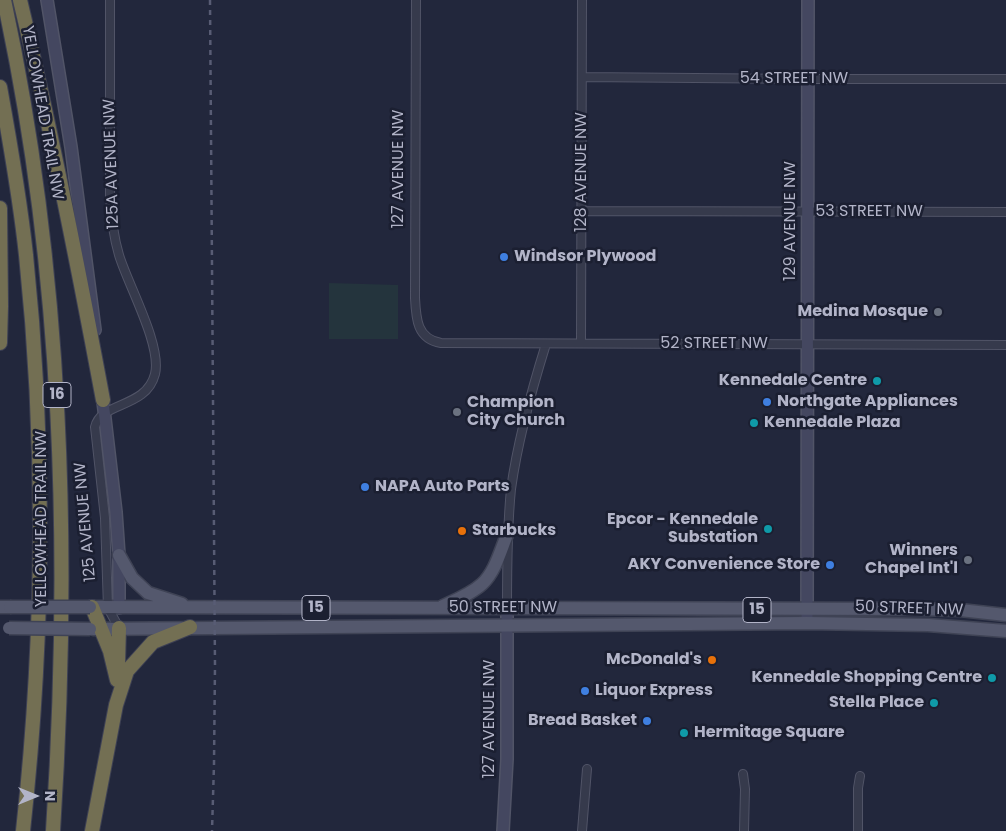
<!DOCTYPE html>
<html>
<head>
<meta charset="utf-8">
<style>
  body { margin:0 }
  #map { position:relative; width:1006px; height:831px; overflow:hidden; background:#22273c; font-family:Poppins,sans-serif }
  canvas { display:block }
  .north { position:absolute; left:10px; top:771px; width:50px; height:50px; -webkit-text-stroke:4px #1b1f31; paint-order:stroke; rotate:90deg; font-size:14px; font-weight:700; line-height:20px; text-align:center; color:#b2b4c8 }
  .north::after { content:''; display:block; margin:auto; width:18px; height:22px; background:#b2b4c8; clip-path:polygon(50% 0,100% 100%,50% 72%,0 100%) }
</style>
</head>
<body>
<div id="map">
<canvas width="1006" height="831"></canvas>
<div class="north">N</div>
</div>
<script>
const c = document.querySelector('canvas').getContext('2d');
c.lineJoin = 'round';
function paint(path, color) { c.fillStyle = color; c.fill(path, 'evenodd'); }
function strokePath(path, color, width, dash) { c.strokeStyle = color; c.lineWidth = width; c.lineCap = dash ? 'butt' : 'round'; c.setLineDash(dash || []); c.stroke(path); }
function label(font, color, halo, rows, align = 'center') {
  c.font = font + ' Poppins,sans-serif'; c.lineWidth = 5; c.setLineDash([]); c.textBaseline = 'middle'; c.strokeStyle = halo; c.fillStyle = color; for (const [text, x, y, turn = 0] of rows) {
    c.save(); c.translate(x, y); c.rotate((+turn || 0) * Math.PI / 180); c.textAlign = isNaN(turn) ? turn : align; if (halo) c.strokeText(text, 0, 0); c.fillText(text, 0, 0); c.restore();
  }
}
paint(new Path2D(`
  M329 283 398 285V339H329Z`), '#24343d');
const street = new Path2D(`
  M110 0V195C111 215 113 235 119 255 128 285 162 345 155 374 146 409 101 401 95 427L105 518 108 608 119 628
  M416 0 415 298C416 319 417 339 441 343L1006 345
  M582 77 808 79H1006
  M581 211 1006 212
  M581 343 582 0
  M507 608C507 568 507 529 511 489 518 439 531 392 546 344
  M743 774 745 789 744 831
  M582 831 587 769
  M858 831V788L860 776`);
const secondary = new Path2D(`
  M47 0 71 147 95 330
  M102 393 116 512 119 555V608
  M807 623 808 0
  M503 831 507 759V608`);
const primary = new Path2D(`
  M119 555 132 578 148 593 182 604
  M443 606C456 600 471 594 482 584 495 572 500 552 507 535
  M0 607H10
  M90 607 917 609 960 610 1006 615
  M93 629 807 623 928 625 1006 631`);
const highway = new Path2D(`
  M4 0C63 273 71 553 53 831
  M20 0C52 133 78 266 103 400
  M0 87C10 142 20 199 26 255 46 446 44 640 23 831
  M0 208 1 306 0 343
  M92 607 110 651 117 680
  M118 664 119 628
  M92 831 116 705 127 671 153 642 190 627`);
strokePath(street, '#515467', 10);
strokePath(secondary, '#515467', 14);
strokePath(primary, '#3f4355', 15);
strokePath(highway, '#3e4154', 16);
strokePath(street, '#363a4c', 8);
strokePath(secondary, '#444760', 11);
strokePath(primary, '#54586d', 12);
strokePath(highway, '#736f53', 14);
strokePath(new Path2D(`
  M210 0 215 666 214 764 212 831`), '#585c74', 2.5, [5, 5]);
const primaryBridge = new Path2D(`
  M10 607H90
  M9 628 90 629`);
strokePath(primaryBridge, '#3f4355', 15, []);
strokePath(primaryBridge, '#54586d', 12);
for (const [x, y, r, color] of [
  [504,257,5,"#3f7fe0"],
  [938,312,5,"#6b7280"],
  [877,381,5,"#0f9aa8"],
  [767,402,5,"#3f7fe0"],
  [457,412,5,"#6b7280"],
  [754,423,5,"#0f9aa8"],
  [365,487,5,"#3f7fe0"],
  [768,529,5,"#0f9aa8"],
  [462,531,5,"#e8710a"],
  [968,560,5,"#6b7280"],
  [830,565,5,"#3f7fe0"],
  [712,660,5,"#e8710a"],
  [992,678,5,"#0f9aa8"],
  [585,691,5,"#3f7fe0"],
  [934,703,5,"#0f9aa8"],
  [647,721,5,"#3f7fe0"],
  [684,733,5,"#0f9aa8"]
]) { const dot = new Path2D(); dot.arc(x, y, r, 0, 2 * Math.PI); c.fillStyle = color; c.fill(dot); strokePath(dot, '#1b1f31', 2); }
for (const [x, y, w] of [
  [57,395,28],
  [316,608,28],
  [757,610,28]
]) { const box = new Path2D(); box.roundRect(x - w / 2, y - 12.5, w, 25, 4); c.fillStyle = '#1b1f31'; c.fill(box); strokePath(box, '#b2b4c8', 1); }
label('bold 15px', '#b2b4c8', null, [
  ["16",57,395],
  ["15",316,608],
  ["15",757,610]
]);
label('16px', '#b2b4c8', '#1b1f31', [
  ["54 STREET NW",794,79],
  ["YELLOWHEAD TRAIL NW",42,113,80],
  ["125A AVENUE NW",112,164,-92],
  ["127 AVENUE NW",399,169,-90],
  ["128 AVENUE NW",582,172,-90],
  ["53 STREET NW",869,212],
  ["129 AVENUE NW",791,221,-90],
  ["52 STREET NW",714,344],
  ["YELLOWHEAD TRAIL NW",42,519,-90],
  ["125 AVENUE NW",86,522,-95],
  ["50 STREET NW",503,608],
  ["50 STREET NW",909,609,2],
  ["127 AVENUE NW",490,719,-90]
]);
label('bold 16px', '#b2b4c8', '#1b1f31', [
  ["Windsor Plywood",514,257,"left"],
  ["Medina Mosque",928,312],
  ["Kennedale Centre",867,381],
  ["Northgate Appliances",777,402,"left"],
  ["Champion",467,403,"left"],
  ["City Church",467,421,"left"],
  ["Kennedale Plaza",764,423,"left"],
  ["NAPA Auto Parts",375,487,"left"],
  ["Epcor - Kennedale",758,520],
  ["Substation",758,538],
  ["Starbucks",472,531,"left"],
  ["Winners",958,551],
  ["Chapel Int'l",958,569],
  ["AKY Convenience Store",820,565],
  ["McDonald's",702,660],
  ["Kennedale Shopping Centre",982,678],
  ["Liquor Express",595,691,"left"],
  ["Stella Place",924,703],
  ["Bread Basket",637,721],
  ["Hermitage Square",694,733,"left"]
], 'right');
</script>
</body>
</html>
